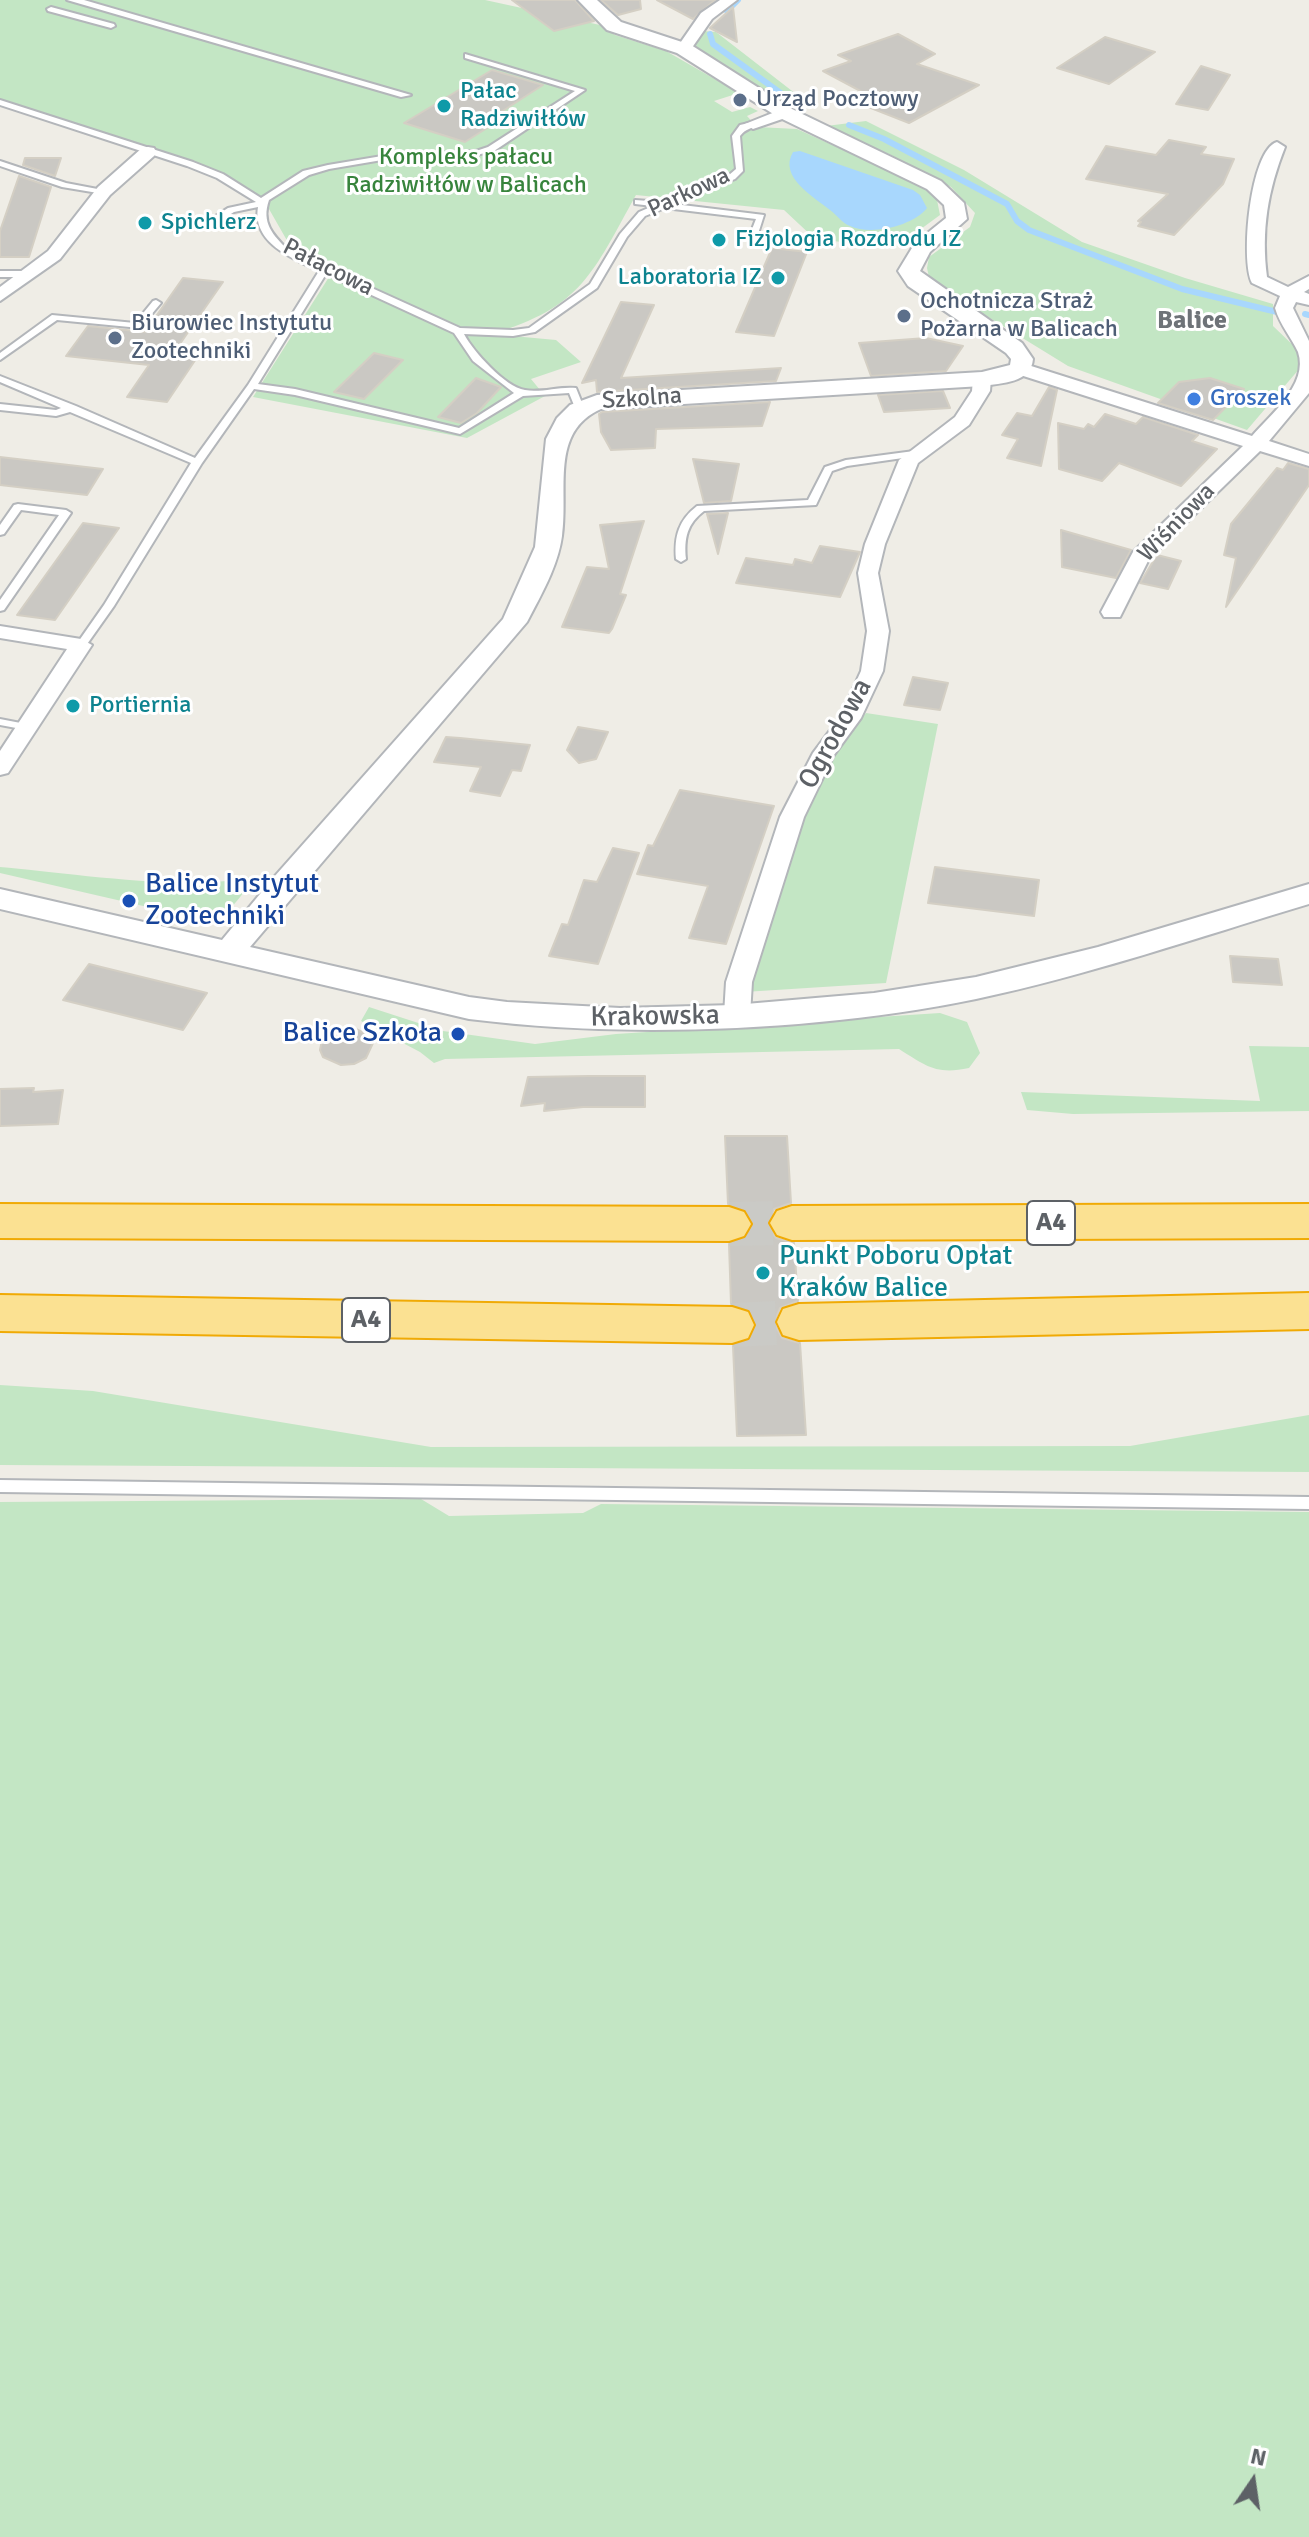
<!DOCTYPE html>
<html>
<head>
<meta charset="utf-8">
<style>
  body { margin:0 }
  #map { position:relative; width:1309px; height:2537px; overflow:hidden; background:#efede6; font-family:Signika,sans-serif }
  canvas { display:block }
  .north { position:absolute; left:1213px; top:2441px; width:80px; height:80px; -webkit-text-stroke:6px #fff; paint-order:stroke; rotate:13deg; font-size:22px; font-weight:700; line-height:32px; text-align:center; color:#5d6166 }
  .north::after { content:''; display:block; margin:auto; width:28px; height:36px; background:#5d6166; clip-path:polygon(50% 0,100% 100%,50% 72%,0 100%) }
</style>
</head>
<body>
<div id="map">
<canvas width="1309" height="2537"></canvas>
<div class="north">N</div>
</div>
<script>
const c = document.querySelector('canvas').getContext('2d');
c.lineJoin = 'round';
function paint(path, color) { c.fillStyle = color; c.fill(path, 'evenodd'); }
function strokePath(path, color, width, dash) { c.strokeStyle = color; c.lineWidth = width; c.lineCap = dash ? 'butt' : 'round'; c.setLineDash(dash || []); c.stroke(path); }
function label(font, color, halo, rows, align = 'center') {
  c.font = font + ' Signika,sans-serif'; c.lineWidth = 6; c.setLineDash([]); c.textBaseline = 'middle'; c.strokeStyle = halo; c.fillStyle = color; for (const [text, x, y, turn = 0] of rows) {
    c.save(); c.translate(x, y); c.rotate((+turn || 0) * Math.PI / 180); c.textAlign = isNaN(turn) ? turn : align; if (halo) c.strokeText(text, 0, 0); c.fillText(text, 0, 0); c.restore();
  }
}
paint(new Path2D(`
  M0 0H485L600 25 615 35 666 51 739 93 714 101 732 112 750 107 758 111 747 116 757 127 797 129 901 176 926 190 937 200 940 215 895 248 815 239 784 210 636 195C593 272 582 308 491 334L556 340 581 362 531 379 545 396 467 438 253 397 336 266 289 244 265 202 218 171 0 100Z
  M703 31 716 32 805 101 788 106 694 46Z
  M866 121 964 170 1082 242 1185 278 1273 304V326L1297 349 1300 368 1247 430 1068 366 946 291 931 286 927 268 929 257 970 227 975 213 951 187 891 155 826 126Z
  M866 713 938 724 886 983 744 992 807 797 834 753Z
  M0 867C64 872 198 894 256 875 242 893 229 920 204 920L0 873Z
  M369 1007 443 1031 535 1044 616 1034 940 1013 967 1022 980 1053 969 1068C936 1075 926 1066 899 1049L445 1059 434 1063 420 1052 361 1021Z
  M1249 1046 1309 1047V1111L1073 1114 1027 1110 1021 1092 1260 1101Z
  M0 1385 93 1391 431 1447 1130 1446 1309 1415V1472L0 1465Z
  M421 1499 449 1516 583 1513 601 1504 1309 1512V2537H0V1502Z`), '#c3e6c4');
paint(new Path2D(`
  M800 151 913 190 920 195 927 208C913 226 871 236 850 226 842 223 837 215 830 210 814 197 778 177 793 152Z`), '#a8d7fd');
strokePath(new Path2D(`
  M727 11 738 0
  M710 34 713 44 793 102
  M849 125 884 139 1007 204 1017 221 1029 230 1182 289 1277 312
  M1305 314 1309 315`), '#a8d7fd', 6);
const building = new Path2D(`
  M512 0H575L594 21 554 31Z
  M601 0H640L641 9 618 15Z
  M657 0H715L693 19Z
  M733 7 737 42 710 28Z
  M898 34 935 54 917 64 979 85 909 123 848 99 866 94 823 71 851 61 838 55Z
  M1105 37 1155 52 1109 84 1057 68Z
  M1201 66 1230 75 1208 110 1176 104Z
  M492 70 543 85 501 112 509 114 465 142 404 123Z
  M1169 140 1206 147 1201 154 1234 159 1223 184 1174 235 1138 226 1141 222 1138 221 1168 194 1086 179 1106 146 1156 155Z
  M25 158H61L55 176 23 165Z
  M19 176 51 187 29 257H0V231Z
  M772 248 807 252 774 336 736 332Z
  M183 278 223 282 175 351 200 353 167 402 127 397 149 365 66 356 88 326 145 332Z
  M621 302 654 305 621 378 781 368 776 381 597 392 596 380 582 383Z
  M926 338 963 346 946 371 871 376 859 343Z
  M374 353 403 360 364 399 334 392Z
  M476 378 501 387 477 413 461 423 438 417Z
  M1210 378 1244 389 1213 420 1158 403 1179 382Z
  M1049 387 1057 390 1041 466 1007 458 1018 439 1002 435 1017 413 1032 416Z
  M943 391 950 408 884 412 878 395Z
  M770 402 762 426 656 429 655 448 611 450 601 432 599 414 602 412Z
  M1105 414 1136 424 1143 417 1198 435 1192 441 1217 449 1181 486 1119 463 1102 481 1059 469 1058 423 1084 429 1088 424 1094 427Z
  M0 457 103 469 87 495 0 485Z
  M693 459 739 464 731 501 704 503Z
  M1288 463 1309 469V485L1226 607 1236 558 1224 555 1231 524 1277 468 1283 470Z
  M728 513 718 554 707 514Z
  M644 521 620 594 626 595 612 629 609 633 562 627 587 567 609 569 600 525Z
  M83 523 119 528 55 620 17 615Z
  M1061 530 1131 550 1116 578 1062 567Z
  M820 546 860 552 840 597 736 583 746 558 793 565 795 559 812 563Z
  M1157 555 1181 561 1168 589 1140 583Z
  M913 677 948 683 940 710 904 705Z
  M578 727 608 732 596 759 579 763 567 750Z
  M446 737 460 738 530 745 521 771 512 770 500 796 470 791 481 767 434 762Z
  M680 790 774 806 726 944 689 938 708 886 637 874 648 845 653 846Z
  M613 848 639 853 598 964 549 956 562 924 568 925 584 880 597 882Z
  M935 867 1039 880 1034 916 928 903Z
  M1230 956 1278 959 1282 985 1233 982Z
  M89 964 207 993 183 1030 63 1000Z
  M354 1028 366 1034 373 1043 366 1058 354 1064 341 1065 323 1057 320 1050 322 1040 339 1029Z
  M589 1076H645V1107H583L544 1111 545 1103 521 1106 528 1077Z
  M34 1088 33 1092 63 1090 58 1124 0 1126V1089Z
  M725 1136H787L791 1203 774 1209 767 1225 776 1238 794 1243 798 1301 780 1308 774 1323 782 1338 800 1343 806 1435 737 1436 733 1346 751 1339 757 1324 749 1309 731 1304 729 1244 747 1238 754 1222 745 1209 728 1204Z`);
paint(building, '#cac8c3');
strokePath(building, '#d4cfc4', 2);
strokePath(new Path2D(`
  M729 1224 792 1223
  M732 1325 799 1322`), '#cacac6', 44, [44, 22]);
const service = new Path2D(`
  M51 7 114 24 115 26 111 28 48 11 47 9Z
  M465 54 585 90 494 151 476 155 388 159 329 169 309 175 269 200C261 223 273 235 288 250L460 328 513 330 529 328 590 284 620 234 639 212 653 206 635 204V200L663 202 729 175 736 169 732 136 740 125 753 122 757 124C751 130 746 128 740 136L743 171 735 179 674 204 764 215 757 237 753 240 749 237 756 219 665 208 645 216 627 237 597 288 535 332 513 336 464 334C473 351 505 387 525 390 541 393 560 386 576 388L584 408 582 410H576L569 393 523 396 460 434 295 395 254 389 202 463 114 606 85 647H77L76 645 104 605 191 463 70 412 56 416 0 410V404L56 410 61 408 0 382V376L76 406 195 458 248 385 319 271C292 258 252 243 258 207L234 212 217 223H211V219L228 208 256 202 217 178 187 166 0 105V100L193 162 223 174 261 198 303 171 328 165 388 155 476 151 488 147 575 91 465 58ZM326 274 454 333 473 361 514 393 459 428 295 389 258 384Z
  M0 161 66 183 108 191 104 194 62 187 0 166Z
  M0 271H29L33 274 29 277H0Z
  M156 300 161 303 140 328 57 320 0 360V353L52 315 135 323 153 301Z
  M914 451 917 452V456L847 466 832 471 816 505 704 511C687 524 684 538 686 559L681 562 676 559C674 536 679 520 697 506L808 500 825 467 846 460Z
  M18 504 66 510 71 513 4 610 0 611V600L59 515 21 510 4 534 0 535V525L14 505Z
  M0 719 31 725 33 727 27 730 0 725Z
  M0 1480 1309 1497V1509L0 1492Z`);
const pedestrian = new Path2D(`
  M67 0H84L411 95 401 97Z`);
const minor = new Path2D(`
  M720 0H737L712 19 689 52H679L676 49 701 13Z
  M785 108 791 110V116L753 129 745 124Z
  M1277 142 1285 147C1268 190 1261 230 1267 277L1288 287 1309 276V289L1304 292 1309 294V305L1296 302 1293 308 1309 341V393L1269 441 1309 454V466L1260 451 1149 559 1120 617H1104L1101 612 1133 552 1243 446 1014 373 1012 369 1021 363 1028 365 1252 436C1270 415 1309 384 1298 352 1291 337 1280 325 1275 308L1280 296 1252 283C1240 260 1250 150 1277 142Z
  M148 147 154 148 156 152 154 156 110 195 60 259 0 301V287L48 251 98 187 142 148Z
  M982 373 991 379 990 391 969 425 918 463 885 544 878 573 889 631 883 671 861 718 834 755 804 817 752 982 750 1015 746 1021 737 1024 728 1021 724 1015 726 982 780 817 813 753 840 717 861 671 867 631 858 573 865 544 899 460 955 417 972 391 973 379Z
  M0 626 81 639 92 645 8 773 0 775V751L67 649 0 638Z`);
const tertiary = new Path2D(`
  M578 0H597L621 22 691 45 792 109 941 181 964 203 967 219 930 252 920 271 1022 343 1033 359C1031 383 1002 383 982 386L601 409C549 432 569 490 562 536 558 566 541 595 527 622L250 947 469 997 507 1002 620 1008 734 1005 874 993 976 977 1098 947 1309 884V904C1199 937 1089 975 976 999 820 1031 628 1039 469 1019L0 909V889L222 940 274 877 503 619 535 547 546 439 557 418 570 405 597 395 982 372 1010 365 1011 359 1006 353 908 286 898 271 915 243 946 218 944 205 927 189 778 117 677 53 607 30Z`);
const motorway = new Path2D(`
  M0 1204 729 1207 744 1212 751 1224 744 1236 729 1241 0 1238Z
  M1309 1204V1238L792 1240 777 1235 770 1223 777 1211 792 1206Z
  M1309 1293V1329L799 1340 783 1335 777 1322 783 1309 799 1304Z
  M0 1295 732 1307 748 1312 754 1325 748 1338 732 1343 0 1331Z`);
strokePath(service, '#b3b6ba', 4);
strokePath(pedestrian, '#b3b6ba', 4);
strokePath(minor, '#b3b6ba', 4);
strokePath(tertiary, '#b3b6ba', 4);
strokePath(motorway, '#f0aa05', 4);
paint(service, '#fff');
paint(pedestrian, '#fff');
paint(minor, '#fff');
paint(tertiary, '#fff');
paint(motorway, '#fbe192');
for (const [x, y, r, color] of [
  [740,100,8,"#5c6f8a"],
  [444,106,8,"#0f9aa8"],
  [145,223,8,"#0f9aa8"],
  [719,240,8,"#0f9aa8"],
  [778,278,8,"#0f9aa8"],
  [904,316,8,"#5c6f8a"],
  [115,338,8,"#5c6f8a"],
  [1194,399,8,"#3f7fe0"],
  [73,706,8,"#0f9aa8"],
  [129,901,8,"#1a4fb4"],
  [458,1034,8,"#1a4fb4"],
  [763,1273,8,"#0f9aa8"]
]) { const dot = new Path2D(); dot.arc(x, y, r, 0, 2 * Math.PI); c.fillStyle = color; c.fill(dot); strokePath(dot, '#fff', 3); }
label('24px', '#0d838f', '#fff', [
  ["Pałac",460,92],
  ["Radziwiłłów",460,120],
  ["Spichlerz",161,223],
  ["Fizjologia Rozdrodu IZ",735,240],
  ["Laboratoria IZ",762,278,"right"],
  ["Portiernia",89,706]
], 'left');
label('24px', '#4e5e75', '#fff', [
  ["Urząd Pocztowy",756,100],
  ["Ochotnicza Straż",920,302],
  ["Pożarna w Balicach",920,330],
  ["Biurowiec Instytutu",131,324],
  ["Zootechniki",131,352]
], 'left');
label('24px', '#37843c', '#fff', [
  ["Kompleks pałacu",466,158],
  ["Radziwiłłów w Balicach",466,186]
]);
label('24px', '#5d6166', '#fff', [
  ["Parkowa",689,193,-25],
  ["Pałacowa",328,268,27],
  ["Szkolna",642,399,-4],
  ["Wiśniowa",1177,523,-46]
]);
label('24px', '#366cbe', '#fff', [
  ["Groszek",1210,399]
], 'left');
label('bold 26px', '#6e7378', '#fff', [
  ["Balice",1192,321]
]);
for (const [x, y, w] of [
  [1051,1223,48],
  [366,1320,48]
]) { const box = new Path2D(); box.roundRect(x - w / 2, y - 22, w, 44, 6); c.fillStyle = '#fff'; c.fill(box); strokePath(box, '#5d6166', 2); }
label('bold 26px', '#5d6166', null, [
  ["A4",1051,1223],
  ["A4",366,1320]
]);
label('28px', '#5d6166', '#fff', [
  ["Ogrodowa",836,734,-61],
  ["Krakowska",655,1017,-1]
]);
label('28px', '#164399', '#fff', [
  ["Balice Instytut",145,885],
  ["Zootechniki",145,917],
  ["Balice Szkoła",442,1034,"right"]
], 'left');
label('28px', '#0d838f', '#fff', [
  ["Punkt Poboru Opłat",779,1257],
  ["Kraków Balice",779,1289]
], 'left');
</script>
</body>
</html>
